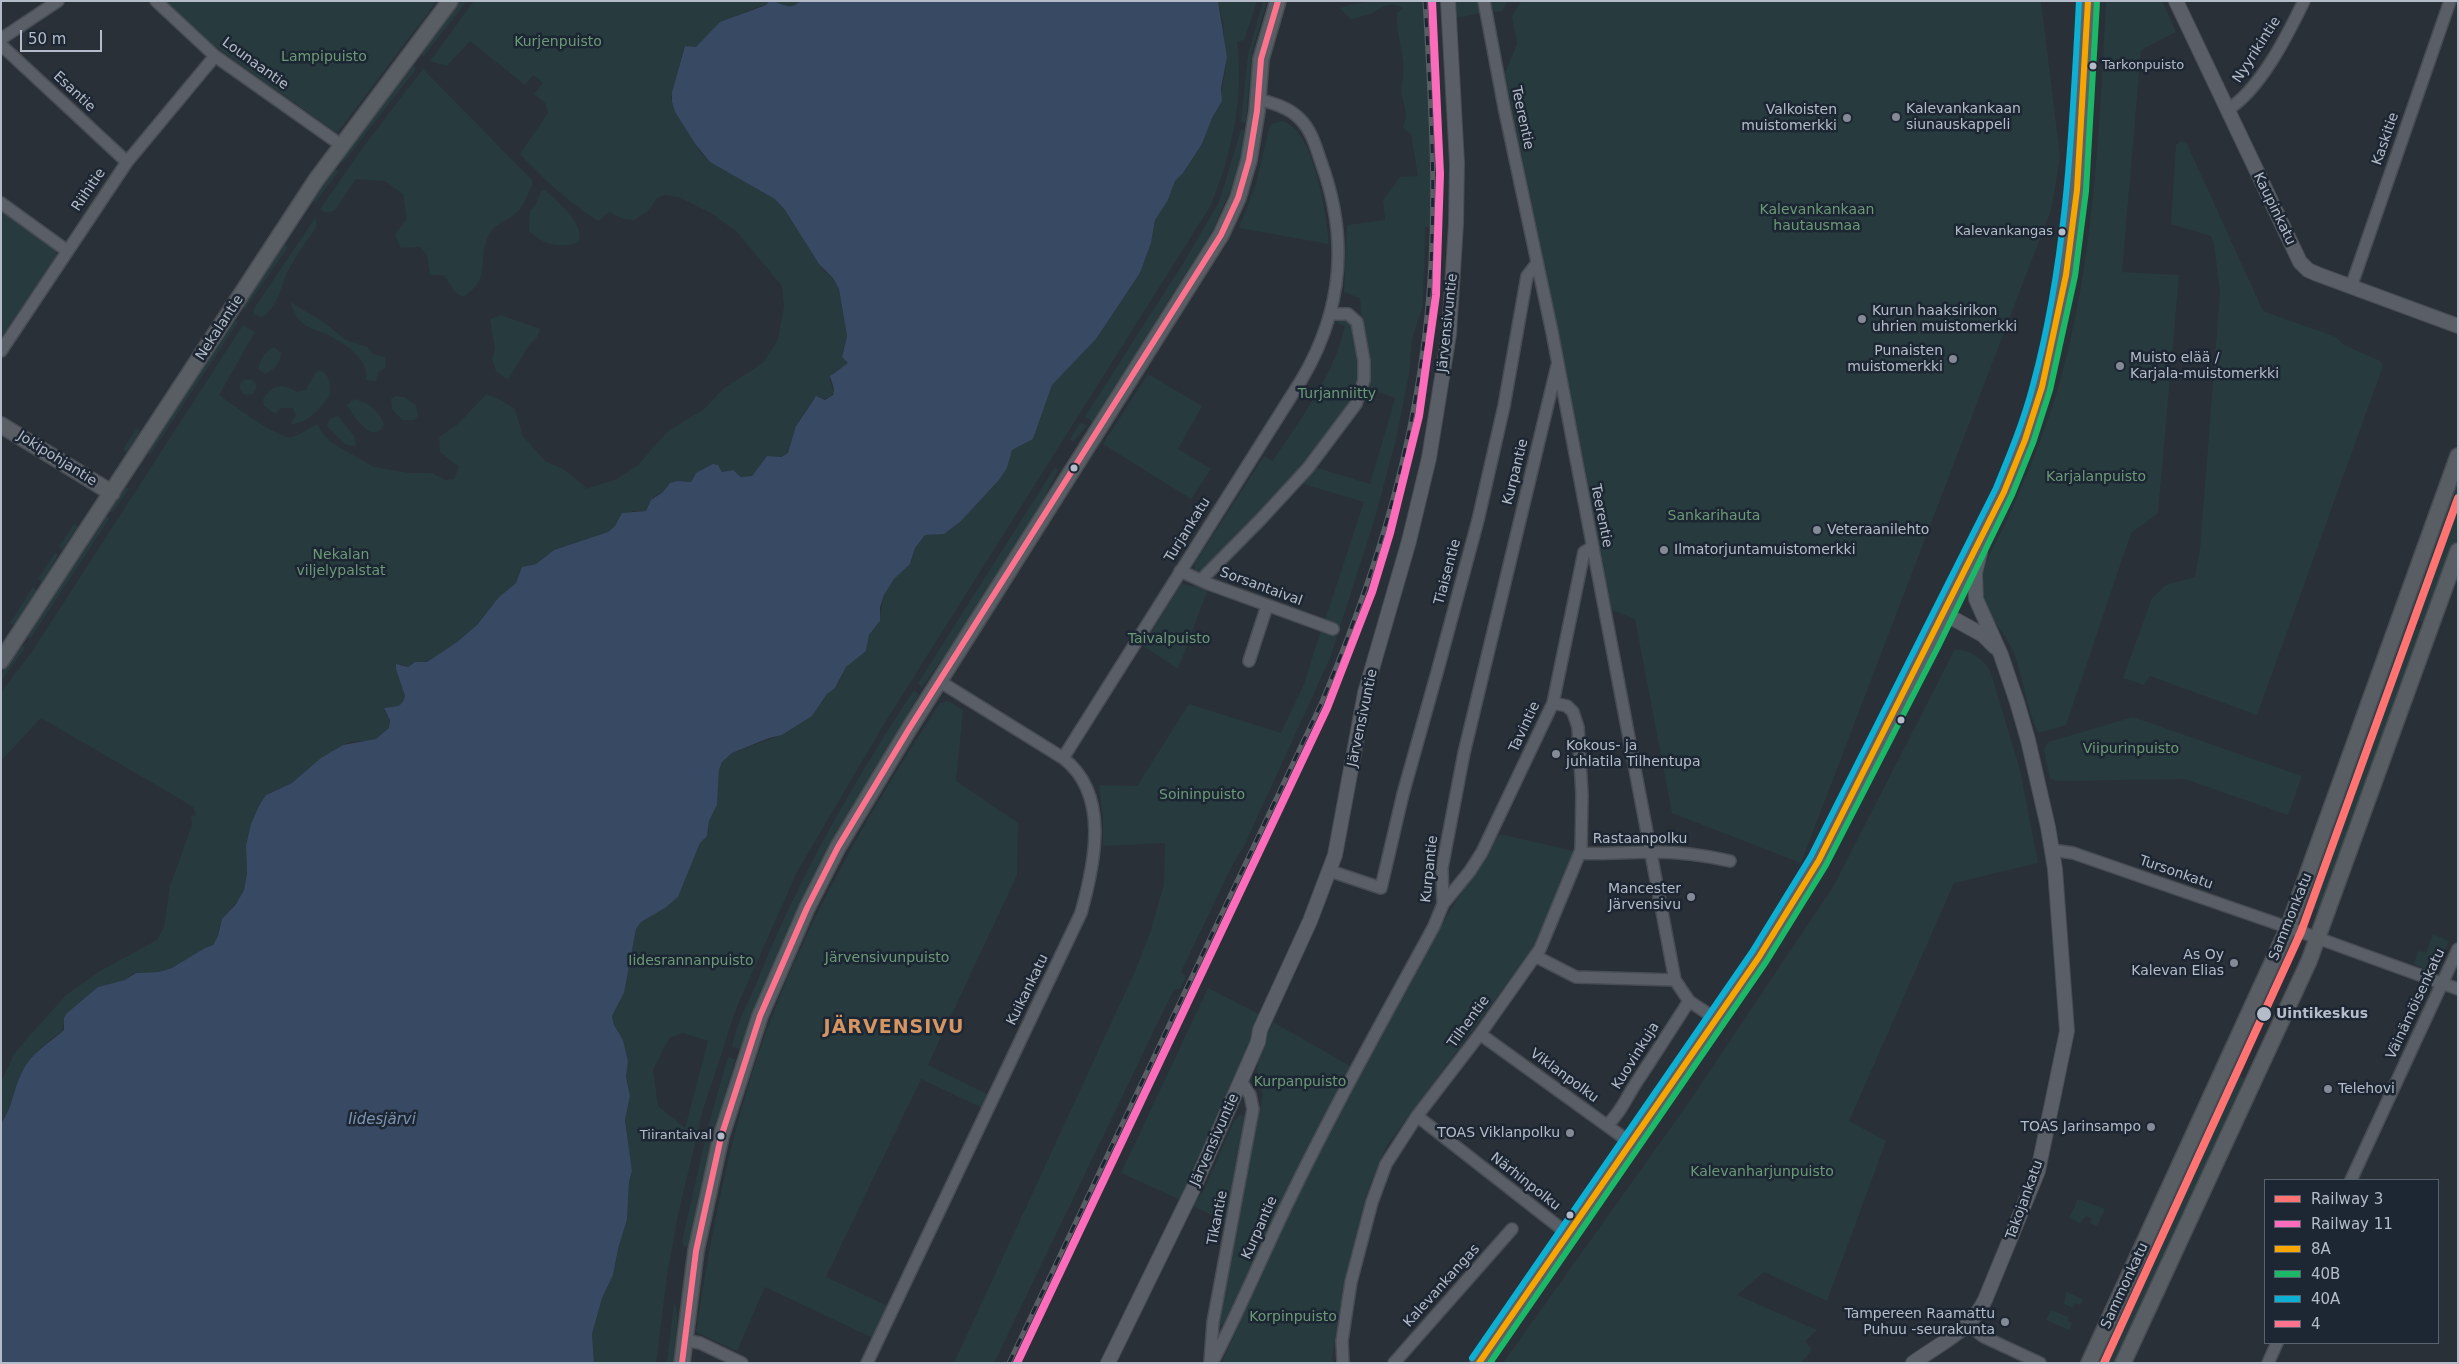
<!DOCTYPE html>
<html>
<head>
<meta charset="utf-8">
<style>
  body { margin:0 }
  #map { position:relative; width:2459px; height:1364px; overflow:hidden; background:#2a3038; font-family:"DejaVu Sans",sans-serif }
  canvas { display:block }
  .frame { position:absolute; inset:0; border:2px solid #b4bcc9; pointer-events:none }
  .legend { position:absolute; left:2264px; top:1179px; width:175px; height:165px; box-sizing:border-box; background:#1d2633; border:1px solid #59626f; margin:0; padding:6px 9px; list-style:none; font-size:15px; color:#b4bcc9 }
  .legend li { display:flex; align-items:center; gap:10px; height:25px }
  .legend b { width:25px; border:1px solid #59626f }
  .scale { position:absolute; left:20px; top:30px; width:82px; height:22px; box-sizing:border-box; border:2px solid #b4bcc9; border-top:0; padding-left:6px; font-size:15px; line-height:18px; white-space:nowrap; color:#b4bcc9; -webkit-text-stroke:4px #1d2633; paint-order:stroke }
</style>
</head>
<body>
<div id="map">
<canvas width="2459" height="1364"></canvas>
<div class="frame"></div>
<ul class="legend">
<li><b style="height:6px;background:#ff7373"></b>Railway 3</li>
<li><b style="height:6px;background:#fb6dba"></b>Railway 11</li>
<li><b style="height:6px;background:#f7a600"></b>8A</li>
<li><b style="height:6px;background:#1ab867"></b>40B</li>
<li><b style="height:6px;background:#0dafd3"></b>40A</li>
<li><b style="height:6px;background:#fc738d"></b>4</li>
</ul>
<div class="scale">50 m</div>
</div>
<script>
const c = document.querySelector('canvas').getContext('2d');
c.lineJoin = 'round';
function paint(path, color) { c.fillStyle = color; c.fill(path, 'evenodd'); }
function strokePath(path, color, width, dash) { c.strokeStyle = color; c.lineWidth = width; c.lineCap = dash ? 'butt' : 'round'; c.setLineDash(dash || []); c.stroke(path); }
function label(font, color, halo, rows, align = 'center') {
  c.font = font + ' "DejaVu Sans",sans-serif'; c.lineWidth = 5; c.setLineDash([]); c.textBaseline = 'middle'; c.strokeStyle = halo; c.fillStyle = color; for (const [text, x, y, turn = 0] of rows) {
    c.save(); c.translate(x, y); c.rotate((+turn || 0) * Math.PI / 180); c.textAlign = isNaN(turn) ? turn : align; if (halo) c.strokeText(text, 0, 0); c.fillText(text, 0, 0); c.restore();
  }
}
paint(new Path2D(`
  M164 1H437L337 133 214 46Z
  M460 1H467L423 57 421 52Z
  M474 1H769L766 5C747 9 725 21 710 33 703 39 701 47 692 48L687 45 684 47 671 98 675 112 701 153 710 162 775 198 785 210 824 271 833 278 839 289 847 336 842 353 843 359 848 363 833 373 830 381 834 391C830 401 823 398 814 398 809 407 800 416 797 425 790 443 794 462 767 456 760 463 754 483 741 476 736 474 736 471 731 470L722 472 720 467 694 475 691 482 677 481 670 483 663 492 654 496 646 511H632L608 532 554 550 536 564 524 566 516 583 499 597 477 625 457 642 427 662 413 663 408 667 400 664V681L405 696C403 705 395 710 386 707L384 710 389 717 390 723C383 749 362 737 348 743 327 752 313 769 294 782 286 787 275 789 266 795L246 856 247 873 244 890 240 898 222 919 218 936 213 945 205 948 178 966 159 972 134 973 125 980 98 987 67 1013 62 1031C42 1045 23 1063 16 1087 12 1100 10 1112 1 1123V1082L14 1054 31 1034 66 995 100 971 157 940 164 927 170 886 192 825 191 816 196 815 193 807 175 796 41 718 1 761V692L31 653 243 325 255 332 219 395C231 403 280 441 293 437 301 434 310 428 317 424L323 434 332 443 374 467 409 473H431L446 480 454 479 459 467 440 452 439 437 458 424 486 394 503 401 515 409 523 436 545 461 563 469 585 486V489L617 479 638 465 667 432 704 409 723 389 763 363 778 339 784 307 782 286 737 232 711 213 679 197 665 195 657 198 648 211 634 220 623 219 610 212 598 221C569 202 544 180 520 154L548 113 545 103 534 94 543 83 533 75 525 85 470 41 447 66 430 61Z
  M776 1H800C792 10 785 8 776 1Z
  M1218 1H1257L1244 40 1237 42C1244 97 1232 154 1211 205L881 729 797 872 736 1009 703 1110 678 1215 667 1276 656 1363H594L592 1334 602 1298 613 1275 618 1249 627 1216 629 1182 632 1173 625 1120 630 1096 626 1077 628 1061 623 1041 614 1025 612 1016 624 993 636 929 641 922 665 908 678 897 700 843 708 833 709 821 717 805 719 770 722 762 732 753 784 734 812 716 827 694 837 686 846 667 866 651 869 635 879 623 884 595 894 579 912 561 915 548 925 535 948 532 960 522 999 480 1007 468 1012 450 1033 439 1052 385 1096 339 1140 273 1151 243 1155 220 1171 193 1175 181 1183 173 1202 144 1212 118 1220 104 1226 64 1223 23ZM683 1033 708 1041 685 1128 658 1106 653 1070 669 1038Z
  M1263 1H1267L1252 52 1246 122 1243 123 1241 121 1248 55Z
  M1382 1H1424L1431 128 1433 226 1425 227 1423 305 1412 339 1409 374 1397 435 1375 518 1330 658 1246 842 1232 866 1181 972 1186 977 1180 989H1174L994 1363H954L1137 967 1151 930 1164 884 1165 843 1103 846V817L1099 785 1137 786 1189 704 1281 733 1304 684 1321 630 1295 621 1298 611 1325 620 1364 502 1300 483 1314 467 1370 484 1395 398 1366 388 1360 298 1344 292 1347 225 1385 220 1383 200 1400 177 1418 176 1411 134 1403 127C1408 114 1405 109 1402 96 1400 90 1402 83 1403 77 1406 55 1395 35 1397 13L1403 8C1390 0 1383 7 1372 13 1366 16 1358 17 1351 19L1339 8 1353 4Z
  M1454 1H1478L1480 13 1455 18Z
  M1490 1H1508L1502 11 1494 12Z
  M1521 1H2041L2060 156 2052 207 1801 863 1672 813 1635 619 1612 610 1571 394 1505 73 1517 44 1512 16Z
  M2106 1H2162L2176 32 2141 50 2122 272 2179 275 2158 513 2131 533 2066 725 2039 733C2030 721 2021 671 2014 653 2004 630 1979 607 1982 580 1985 557 2001 535 2010 514 2028 474 2044 433 2057 392 2094 265 2099 133 2106 1Z
  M414 66 416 69 343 163 340 160 410 67Z
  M423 69 532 180V185C528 193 524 206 517 212 509 220 496 223 490 233 475 259 494 277 463 297L455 292 444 275H430L427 255 420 247 401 248 395 235 407 219 403 194 385 181 356 179 335 210 325 213 320 209 364 146Z
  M1281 121C1314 127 1327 216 1329 244L1239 228 1256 184 1269 128 1272 124Z
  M1241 130 1244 131 1243 149 1235 179 1213 230 1093 421H1091L1085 417 1086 415 1184 262 1219 202Z
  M2181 141 2187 144 2263 311 2336 337 2344 345 2380 361 2383 366 2257 715 2150 676 2144 685 2123 678 2152 598 2166 585 2195 577 2200 549 2220 293 2214 244 2211 236 2171 224 2176 145Z
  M335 168 338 172 315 203 313 200Z
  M545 190C559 204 584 221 579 242 562 249 543 245 529 231L530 211 536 204 541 191Z
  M1 208 51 244 56 250V256L1 340Z
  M315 218 317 226C307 241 295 257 287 273 280 289 278 308 261 317L254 314 253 310Z
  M285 244 288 247 245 309 242 307Z
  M290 302 325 323 346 340 367 347 373 354 385 357 386 367 378 373 376 381 366 380C371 360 343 342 326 334 317 330 306 328 299 320 295 315 293 308 290 302Z
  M501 315 540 329 537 337 529 345 508 380 496 371 492 359 495 349 490 319Z
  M1338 319 1350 322 1353 326 1362 361 1359 392 1305 466 1204 570 1195 571V563L1264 456 1273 461C1300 419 1334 376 1345 326L1337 323Z
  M235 320 238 322 150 455 147 453Z
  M274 347 281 353C281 362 274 370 265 374L258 369C260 359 265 351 274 347Z
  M320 370C331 376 330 384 330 395 320 409 308 424 290 424L296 416 293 408H281L275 414 264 406 263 399C274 384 281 383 297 392L306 390 315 373Z
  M1148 374 1202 406 1178 449 1211 469 1191 499 1103 444Z
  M240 387a8 8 0 1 1 16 0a8 8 0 1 1-16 0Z
  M395 396 404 397 416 405 418 416 414 420H402L392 409 391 399Z
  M354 399C367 402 380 410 384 425 373 446 353 416 347 405Z
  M338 416 354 436 356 445 352 446 345 444 327 426 330 419Z
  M1081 422 1087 426 1073 442 1070 439Z
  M137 428 140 431 127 452 123 449Z
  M1055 467 1058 470 1042 502 951 647 922 687 918 683Z
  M2458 468V536L2429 617 2425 616 2422 622 2406 616Z
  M126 487 129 489 112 513 110 511Z
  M107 516 109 519 30 639 28 636Z
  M74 524 78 526 62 550 59 547Z
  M55 553 58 555 42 582 38 579Z
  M1181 584 1208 589 1178 669 1143 646Z
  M33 587 37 590 14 625 10 623Z
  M2408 625 2423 631 2322 912 2304 906 2400 631 2405 632Z
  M23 645 25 648 1 681V673Z
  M1955 649C1970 650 1981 657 1990 670L2020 770 2038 863 1954 883 1849 1121 1886 1141 1827 1301 1764 1272 1737 1295 1817 1330 1805 1341 1812 1350 1801 1363H1503L1687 1105 1833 887Z
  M914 690 919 694C887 752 850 806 819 864 788 924 764 986 740 1049L732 1047C736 1024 750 999 759 977 800 875 854 781 914 690Z
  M948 701 963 710 956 781 1018 823 1017 875 928 1065 989 1095 982 1108 921 1079 826 1277 888 1306 873 1338 765 1287 737 1351 696 1332C709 1246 725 1160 751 1077 793 942 863 821 940 703Z
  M2133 717 2302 776 2288 815 2185 779 2057 781 2050 779 2044 750 2048 742Z
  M1499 834 1574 851 1533 948 1386 1147 1367 1193 1346 1275 1332 1358 1334 1363H1224L1222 1362 1301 1188 1366 1065 1448 914Z
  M2433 934 2449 941 2436 969 2428 970 2414 964 2418 951 2426 953Z
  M1208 988 1261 1015 1224 1107 1181 1200 1121 1173Z
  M1273 1022 1352 1067 1229 1320 1220 1326 1218 1323 1263 1094C1251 1063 1260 1050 1273 1022Z
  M728 1057 735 1060 714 1135 688 1246 684 1247 682 1241 709 1123Z
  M2227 1071 2248 1080 2118 1363H2108L2099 1358Z
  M1240 1115 1245 1116 1247 1122 1226 1222 1193 1206 1204 1190 1234 1121Z
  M2078 1199 2105 1209 2097 1226 2090 1223 2092 1219 2086 1216 2080 1223 2069 1218Z
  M2066 1292 2083 1299 2080 1305 2075 1303 2073 1308 2064 1304Z
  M674 1303C681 1312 675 1350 673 1363H667Z
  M2051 1310 2069 1317 2067 1321 2072 1323 2069 1330 2046 1320Z`), '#273a3e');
paint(new Path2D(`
  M769 1C782 1 788 13 800 1H1218L1227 57 1221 88 1222 101 1212 118 1202 144 1183 173 1175 181 1168 200 1155 220 1151 243 1140 273 1096 339 1052 385 1033 439 1012 450 1007 468 999 480 960 522 944 534 925 535 915 548 910 564 894 579 884 595 880 607V621L869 635 866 651 846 667 835 688 827 694 812 716 782 735 769 738 732 753 722 762 719 770 717 805 709 821 707 836 700 843 678 897 665 908 641 922 636 929 624 993 612 1016 614 1025 623 1040 628 1061 626 1077 630 1096 625 1120 632 1171 629 1182 627 1219 618 1249 613 1275 602 1298 592 1334 594 1363H1V1123C13 1108 13 1089 22 1072 31 1053 49 1043 64 1030V1018L67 1013 98 987 125 980 136 973 159 972 172 968 205 948 213 945 218 936 222 919 236 904 244 890 247 873 246 846 251 824 259 806 266 795 292 783 321 758 343 745 376 739 389 728 390 720 384 708C393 706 402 709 405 696L396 669V664L408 667 415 662H427L457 642 477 625 499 597 516 583 522 567 536 564 554 550 608 532 615 526 622 513 646 511 651 500 663 492 670 483 677 481 691 482 696 473 713 464 718 465 722 472 733 470 741 477 752 476 767 456 781 457 788 453 796 426 816 396 825 400 833 395 834 389 830 376 848 363 842 357 847 336 839 289 833 278 819 264 785 210 775 199 710 162 696 145 675 112 672 102V92L685 46 696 47 720 22 766 5Z`), '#384963');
const minor = new Path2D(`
  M156 1 215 56 341 145
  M1484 1 1504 107 1552 332 1675 980 1689 1001 1716 1019
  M1 39 58 1
  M1 45 127 162
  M2227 110C2260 90 2287 36 2304 1
  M1 203 66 250
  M2351 287 2450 1
  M1 351 127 162 215 56
  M1180 571 1209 584 1333 629
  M1201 580 1262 518 1308 468 1356 404 1364 380V361L1357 322 1348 314H1330
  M1249 661 1267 606
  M1063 758 1302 379C1343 309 1349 238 1321 162 1316 147 1311 129 1299 118 1288 107 1272 103 1258 99
  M2052 850 2073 853 2301 932 2458 989
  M1580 853C1605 855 1628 852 1653 852 1679 852 1704 855 1730 861
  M1330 871 1381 888 1403 794 1438 669 1478 520 1504 406 1527 276 1537 263
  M1443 904 1470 871 1482 852 1553 703 1584 552 1591 548
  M1535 956 1576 977 1675 980
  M1480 1034 1631 1143
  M1417 1116 1568 1234
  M1607 1125C1621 1113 1627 1096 1638 1080 1655 1054 1672 1028 1689 1001
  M2351 1180 2458 949
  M1968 1325 1984 1337 2040 1363
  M684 1340 700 1343 742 1363
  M1210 1362 1213 1322 1253 1109 1250 1095 1241 1081
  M867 1363 1081 913C1095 863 1110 794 1063 758L939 681
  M1212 1363C1242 1306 1266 1246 1295 1188 1338 1099 1387 1013 1434 926L1443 904 1442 868 1464 753 1557 366
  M1343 1363 1342 1341 1351 1282 1372 1202 1386 1164 1417 1116 1480 1034 1540 949 1581 850 1582 795 1578 727 1573 712 1567 706 1553 703
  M1394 1363 1512 1229
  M2268 1363 2277 1343`);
const tertiary = new Path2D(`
  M2176 1 2300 262 2308 270 2317 274 2458 326
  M1945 614 1983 635 1995 647
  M1108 1363 1194 1187 1258 1042 1260 1030 1310 921 1335 855 1365 693 1409 541 1429 458 1449 334 1456 224 1457 163 1448 1
  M1913 1363C1939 1344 1971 1330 1985 1300L2038 1171 2067 1031 2055 869 2048 827 2028 740 2017 702 2001 655 1976 599 1975 573 1980 553`);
const secondary = new Path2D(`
  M1 425 112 493
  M1 661 316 180 450 1
  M682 1363 696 1251 721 1137 760 1016 807 908 838 847 909 729 1221 235 1238 198 1249 160 1257 111 1261 59 1278 1
  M2089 1363 2288 928 2458 456
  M2123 1363 2309 961 2458 551`);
const primary = new Path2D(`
  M1479 1363 1759 957 1819 860 1930 643 2004 492 2025 440 2042 387 2066 275 2077 190 2088 1`);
strokePath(minor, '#484c53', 14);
strokePath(tertiary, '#484c53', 16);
strokePath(secondary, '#484c53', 18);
strokePath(primary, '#484c55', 20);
strokePath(minor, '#5a5e66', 11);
strokePath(tertiary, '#5a5e66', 14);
strokePath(secondary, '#595d64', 15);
strokePath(primary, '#5c6168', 18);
const rail = new Path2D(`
  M1009 1363 1321 704C1369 590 1407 473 1423 349 1439 234 1432 117 1425 1`);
strokePath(rail, '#595d64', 5);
strokePath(rail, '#1d2633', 3, [9]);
strokePath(new Path2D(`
  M1479 1363 1759 957 1819 860 2004 492 2025 440 2042 387 2066 275 2077 190 2088 1`), '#f7a600', 6);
strokePath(new Path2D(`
  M1490 1363 1766 962 1826 865 1938 647 2012 495 2033 443 2050 390 2075 276 2086 191 2097 2`), '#1ab867', 6);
strokePath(new Path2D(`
  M1472 1358 1752 952 1811 856 1996 488C2010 454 2024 420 2033 385 2067 259 2072 130 2079 1`), '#0dafd3', 6);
strokePath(new Path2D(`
  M682 1363 696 1251 721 1137 760 1016 807 908 838 847 909 729 1221 235 1238 198 1249 160 1257 111 1261 59 1278 1`), '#fc738d', 6);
strokePath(new Path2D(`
  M2104 1363 2301 932 2458 498`), '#ff7373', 8);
strokePath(new Path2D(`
  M1017 1363 1327 708 1372 592 1390 533 1419 416 1436 295 1440 174 1432 1`), '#fb6dba', 8);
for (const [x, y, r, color] of [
  [2093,66,4.5,"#b4bcc9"],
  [1896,117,5,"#848b96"],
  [1847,118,5,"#848b96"],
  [2062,232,4.5,"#b4bcc9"],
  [1862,319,5,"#848b96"],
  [1953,359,5,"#848b96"],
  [2120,366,5,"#848b96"],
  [1074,468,4.5,"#b4bcc9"],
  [1817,530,5,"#848b96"],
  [1664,550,5,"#848b96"],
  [1901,720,4.5,"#b4bcc9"],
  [1556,754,5,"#848b96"],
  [1691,897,5,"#848b96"],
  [2234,963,5,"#848b96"],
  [2264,1014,8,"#b4bcc9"],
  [2328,1089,5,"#848b96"],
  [2151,1127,5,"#848b96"],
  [1570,1133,5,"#848b96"],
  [721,1136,4.5,"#b4bcc9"],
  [1570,1215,4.5,"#b4bcc9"],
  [2005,1322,5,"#848b96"]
]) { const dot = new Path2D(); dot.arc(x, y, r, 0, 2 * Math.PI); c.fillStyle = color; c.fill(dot); strokePath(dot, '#1d2633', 2); }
label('13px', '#b4bcc9', '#1d2633', [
  ["Tarkonpuisto",2102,66,"left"],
  ["Kalevankangas",2053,232],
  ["Tiirantaival",712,1136]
], 'right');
label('14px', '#6b9a76', '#1d2633', [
  ["Kurjenpuisto",558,42],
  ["Lampipuisto",324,57],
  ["Kalevankankaan",1817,210],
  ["hautausmaa",1817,226],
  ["Turjanniitty",1337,394],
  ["Karjalanpuisto",2096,477],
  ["Sankarihauta",1714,516],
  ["Nekalan",341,555],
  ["viljelypalstat",341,571],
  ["Taivalpuisto",1169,639],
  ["Viipurinpuisto",2131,749],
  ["Soininpuisto",1202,795],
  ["Järvensivunpuisto",887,958],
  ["Iidesrannanpuisto",691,961],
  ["Kurpanpuisto",1300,1082],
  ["Kalevanharjunpuisto",1762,1172],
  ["Korpinpuisto",1293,1317]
]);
label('14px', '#b4bcc9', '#1d2633', [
  ["Nyyrikintie",2257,50,-57],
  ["Lounaantie",255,64,36],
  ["Esantie",74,92,43],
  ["Teerentie",1522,118,78],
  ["Kaskitie",2386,139,-71],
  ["Riihitie",89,190,-56],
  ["Kaupinkatu",2274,209,64],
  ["Järvensivuntie",1448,323,-84],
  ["Nekalantie",220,328,-57],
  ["Jokipohjantie",57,459,32],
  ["Kurpantie",1516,472,-76],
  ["Teerentie",1601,516,79],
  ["Turjankatu",1188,530,-58],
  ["Tiaisentie",1448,572,-75],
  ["Sorsantaival",1261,587,20],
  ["Järvensivuntie",1363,718,-78],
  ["Tavintie",1525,727,-65],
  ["Rastaanpolku",1640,839],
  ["Kurpantie",1430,869,-84],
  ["Tursonkatu",2176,873,19],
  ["Sammonkatu",2291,917,-68],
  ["Kuikankatu",1028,990,-64],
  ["Väinämöisenkatu",2416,1004,-65],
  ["Tilhentie",1469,1022,-54],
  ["Kuovinkuja",1636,1056,-58],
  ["Viklanpolku",1564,1076,36],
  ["Järvensivuntie",1215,1140,-66],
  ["Närhinpolku",1525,1182,38],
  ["Takojankatu",2025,1200,-70],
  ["Tikantie",1218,1218,-79],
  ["Kurpantie",1260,1228,-66],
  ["Kalevankangas",1442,1286,-48],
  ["Sammonkatu",2125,1286,-65]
]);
label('14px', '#b4bcc9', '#1d2633', [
  ["Kalevankankaan",1906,109],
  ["siunauskappeli",1906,125],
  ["Valkoisten",1837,110,"right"],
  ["muistomerkki",1837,126,"right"],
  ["Kurun haaksirikon",1872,311],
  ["uhrien muistomerkki",1872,327],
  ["Punaisten",1943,351,"right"],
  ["muistomerkki",1943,367,"right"],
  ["Muisto elää /",2130,358],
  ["Karjala-muistomerkki",2130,374],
  ["Veteraanilehto",1827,530],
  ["Ilmatorjuntamuistomerkki",1674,550],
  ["Kokous- ja",1566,746],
  ["juhlatila Tilhentupa",1566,762],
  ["Mancester",1681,889,"right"],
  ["Järvensivu",1681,905,"right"],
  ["As Oy",2224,955,"right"],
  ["Kalevan Elias",2224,971,"right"],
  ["Telehovi",2338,1089],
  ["TOAS Jarinsampo",2141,1127,"right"],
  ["TOAS Viklanpolku",1560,1133,"right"],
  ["Tampereen Raamattu",1995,1314,"right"],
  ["Puhuu -seurakunta",1995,1330,"right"]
], 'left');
label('bold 14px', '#b4bcc9', '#1d2633', [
  ["Uintikeskus",2276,1014]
], 'left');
label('italic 15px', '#7c92b1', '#1d2633', [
  ["Iidesjärvi",382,1120]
]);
c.letterSpacing = '1px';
label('bold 19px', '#d59563', '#1d2633', [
  ["JÄRVENSIVU",894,1028]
]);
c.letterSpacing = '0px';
</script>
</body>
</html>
